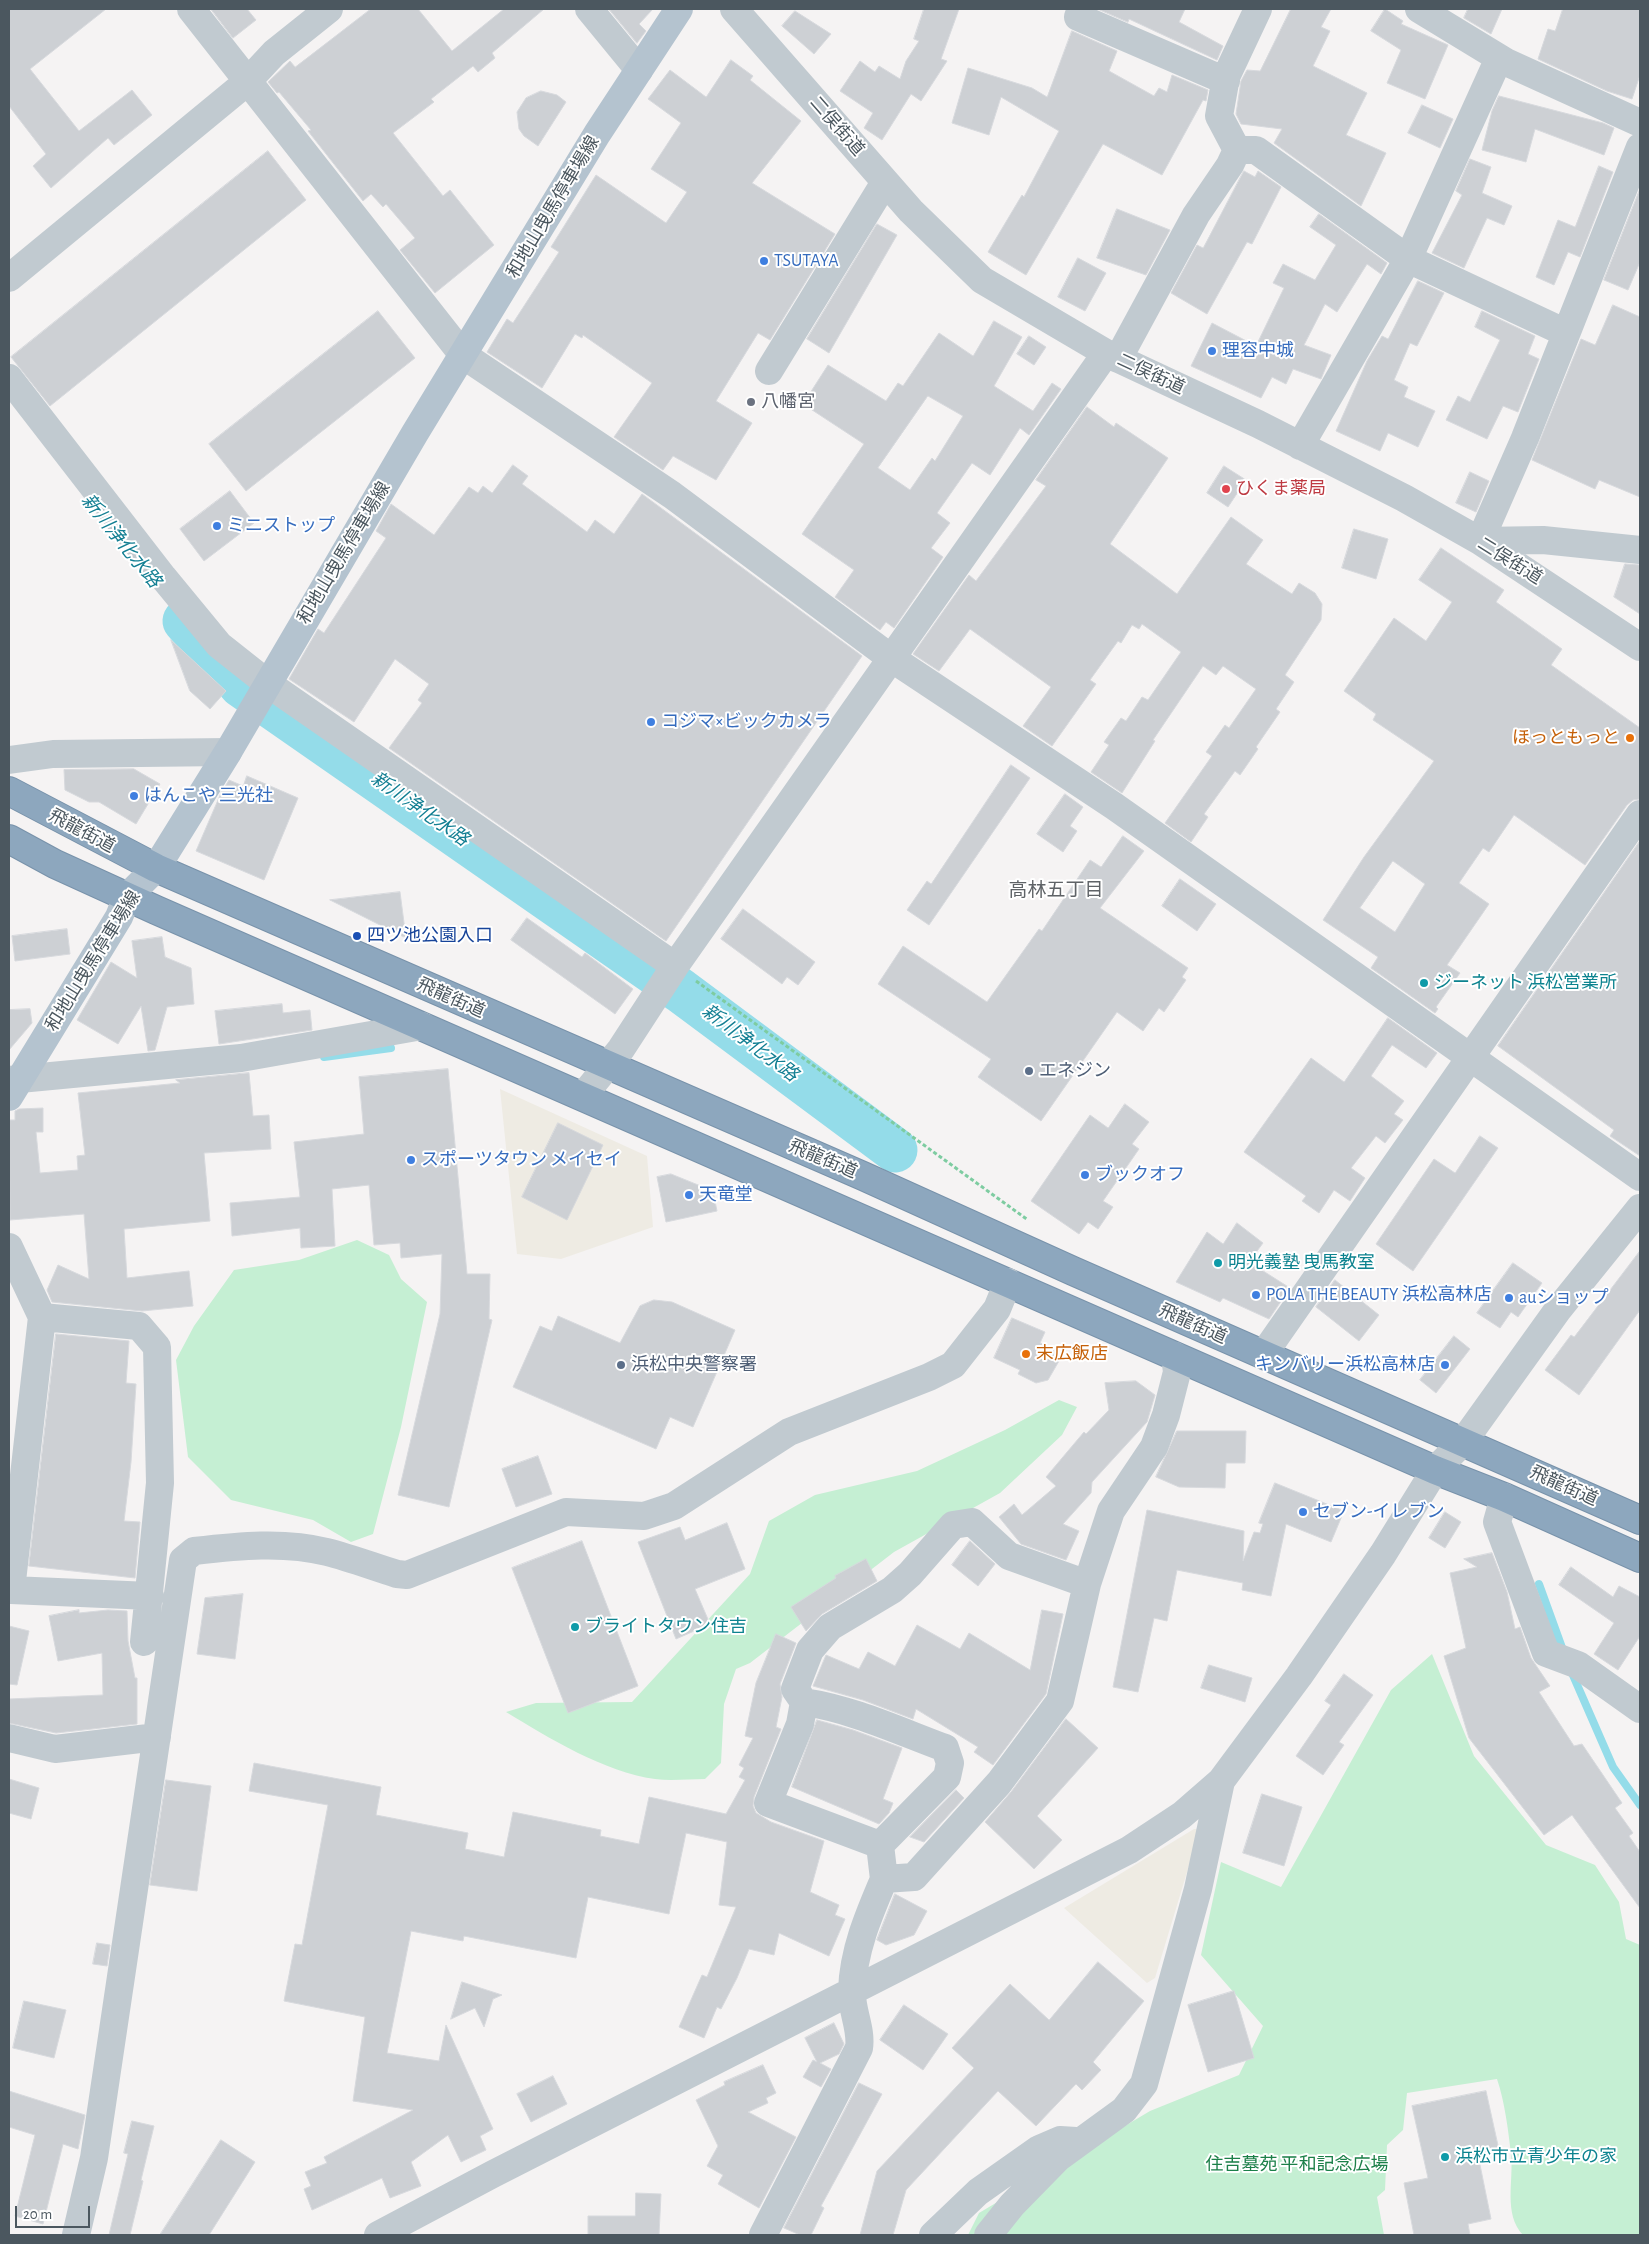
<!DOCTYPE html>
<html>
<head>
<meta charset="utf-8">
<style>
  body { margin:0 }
  #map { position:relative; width:1649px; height:2244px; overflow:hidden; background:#f5f3f3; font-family:"Alegreya Sans",sans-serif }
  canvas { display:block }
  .frame { position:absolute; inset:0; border:10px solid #4b575f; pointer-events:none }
  .scale { position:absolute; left:15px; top:2206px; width:75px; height:22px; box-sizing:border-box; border:2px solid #4b575f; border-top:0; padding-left:6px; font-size:15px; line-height:18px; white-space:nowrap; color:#4b575f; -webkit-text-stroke:4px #fff; paint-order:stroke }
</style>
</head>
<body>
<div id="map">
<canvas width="1649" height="2244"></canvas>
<div class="frame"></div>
<div class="scale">20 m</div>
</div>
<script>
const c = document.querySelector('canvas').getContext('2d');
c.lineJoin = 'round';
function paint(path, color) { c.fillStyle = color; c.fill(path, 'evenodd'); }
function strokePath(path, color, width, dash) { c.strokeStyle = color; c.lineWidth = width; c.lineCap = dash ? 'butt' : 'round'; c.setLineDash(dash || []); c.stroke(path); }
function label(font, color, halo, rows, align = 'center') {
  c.font = font + ' "Alegreya Sans","Noto Sans JP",sans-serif'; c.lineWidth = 4; c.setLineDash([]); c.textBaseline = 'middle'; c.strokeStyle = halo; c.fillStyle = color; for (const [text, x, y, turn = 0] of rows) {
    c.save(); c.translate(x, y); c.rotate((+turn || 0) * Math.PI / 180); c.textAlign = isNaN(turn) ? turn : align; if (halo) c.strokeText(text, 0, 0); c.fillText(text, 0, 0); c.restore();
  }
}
paint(new Path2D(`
  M500 1089 647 1156 653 1227 561 1259 517 1254Z
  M1194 1829H1200L1155 1978 1147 1983 1064 1908Z`), '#eeebe3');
paint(new Path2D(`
  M357 1240 389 1255 401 1279 427 1302 401 1427 373 1534 351 1542 313 1520 231 1500 188 1457 176 1360 194 1326 234 1270 299 1260Z
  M1059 1400 1077 1407 1062 1435 1000 1493 894 1552 750 1663 736 1669 724 1704 721 1763 705 1779C688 1779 671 1781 655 1779 604 1772 549 1738 506 1712L536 1703 632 1702 750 1574 769 1521 815 1495 917 1471 1005 1430Z
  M1432 1654 1474 1756 1546 1845 1595 1865 1619 1902 1626 1939 1640 1945V2235H1523C1503 2214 1514 2181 1511 2154 1508 2129 1505 2103 1497 2079L1407 2093 1403 2130 1387 2145 1385 2190 1377 2197 1384 2235H968L979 2213 1150 2111 1239 2075 1263 2026 1201 1955 1221 1862 1281 1887 1391 1690Z`), '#c5efd3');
strokePath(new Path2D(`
  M324 1057 391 1048
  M1539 1584 1564 1653
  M1572 1673 1613 1767 1640 1805`), '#94dce9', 8);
strokePath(new Path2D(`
  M185 621 241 685 681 991 895 1150`), '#94dce9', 45);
const building = new Path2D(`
  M9 9H106L30 69 79 131 132 90 152 115 114 145 108 138 51 188 33 166 46 154 9 106Z
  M211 9H247L256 20 233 38Z
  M371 9H418L452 51 504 9H544L492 53 495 58 478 72 473 66 431 99 434 102 393 133 443 196 450 190 494 245 435 293 400 250 415 238 386 204 383 207 371 194 363 201 308 131 311 130 279 92 277 93 268 82 290 61 295 67Z
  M609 9H653L639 24 646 31 637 43Z
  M924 9H959L941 59 947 61 921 101 911 94 882 140 864 128 873 113 840 91 860 61 875 72 879 66 900 79 906 61 919 41 914 39Z
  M1098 9H1185L1179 22 1223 46 1217 60 1129 19 1128 22Z
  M1291 9H1331L1321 27 1330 31 1313 66 1367 93 1346 135 1386 153 1361 206 1274 143 1282 129 1241 124 1236 114 1241 81 1247 70 1260 71Z
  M1385 9 1403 21 1401 24 1448 45 1425 99 1387 83 1401 50 1371 31Z
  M1468 9H1502L1491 34 1464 18Z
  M1563 9H1640V75L1632 99 1607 91 1538 59 1548 29 1555 31Z
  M795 11 831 34 814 54 782 26Z
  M1072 31 1117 51 1109 71 1154 96 1159 88 1167 92 1172 75 1208 90 1206 101 1203 100 1162 175 1103 144 1026 275 988 252 1022 195 1024 197 1059 131 1001 97 989 135 952 123 968 68 1032 88 1047 97Z
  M731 60 753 76 750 80 801 121 752 183 835 234 770 340 758 333 716 401 752 423 716 480 673 456 663 470 614 437 652 383 583 335 582 338 575 334 542 388 487 352 507 319 513 323 559 252 551 247 596 175 666 223 687 192 651 169 681 123 648 99 670 70 706 97Z
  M541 91 557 95 566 102 538 146 524 136 519 129 517 112 526 98Z
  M1499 96 1603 123 1614 128 1604 155 1535 129 1526 162 1482 150 1492 111Z
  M1422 105 1453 119 1440 148 1408 133Z
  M268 151 306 200 50 406 11 357Z
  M1470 159 1491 167 1482 193 1512 206 1504 225 1487 218 1464 268 1432 253 1462 195 1456 191Z
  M1599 166 1613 172 1580 257 1568 252 1554 285 1536 277 1558 220 1575 227Z
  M1244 171 1255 177 1258 171 1281 187 1252 244 1247 242 1207 314 1171 293 1197 245 1203 248Z
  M1640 189V262L1628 290 1604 280Z
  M1117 209 1170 230 1146 275 1097 258Z
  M1319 214 1387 263 1381 274 1367 264 1337 312 1325 304 1304 345 1331 355 1321 379 1293 369 1286 384 1272 377 1261 398 1191 366 1212 323 1256 346 1284 288 1273 283 1283 264 1315 280 1336 245 1310 227Z
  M877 224 897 235 829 353 807 339Z
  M1078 258 1106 273 1085 311 1058 297Z
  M1418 281 1444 293 1417 346 1410 343 1394 380 1408 387 1404 397 1435 411 1418 447 1388 433 1380 451 1336 431 1367 361 1382 336 1388 339Z
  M1613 305 1640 317V497L1599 480 1595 489 1532 460 1581 339 1595 345Z
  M378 311 415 358 246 491 209 444Z
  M1482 311 1535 336 1528 354 1539 359 1518 412 1503 406 1487 439 1446 420 1458 396 1470 402 1500 340 1475 327Z
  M994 321 1022 337 994 386 1033 411 1052 383 1061 389 1029 435 1020 428 990 475 972 463 937 513 950 523 931 548 943 557 894 628 886 622 880 630 835 597 854 570 802 534 864 444 803 404 828 365 886 401 898 383 903 386 939 333 973 356ZM928 396 963 416 935 461 932 458 910 490 878 468Z
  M1029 336 1046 347 1034 365 1017 354Z
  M1087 407 1114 427 1116 423 1168 458 1110 544 1177 594 1231 517 1263 540 1246 564 1292 594 1299 583 1315 593 1322 604 1321 620 1285 675 1294 682 1276 709 1280 712 1256 747 1258 749 1240 775 1235 771 1204 814 1208 817 1191 842 1165 823 1212 756 1206 752 1225 725 1229 728 1256 689 1223 666 1216 675 1203 666 1153 740 1155 741 1122 793 1091 772 1109 745 1104 742 1121 718 1126 721 1142 697 1148 700 1181 652 1142 624 1139 629 1132 625 1121 643 1118 641 1090 680 1096 684 1052 746 1023 726 1051 687 970 629 939 671 913 654 969 575 976 581 1046 486 1036 480Z
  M513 465 528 476 522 484 587 532 595 520 614 534 642 494 862 656 666 941 389 748 422 703 418 700 429 684 395 659 354 722 289 679 318 629 324 633 386 538 376 531 391 504 434 535 469 487 478 493 483 486 492 493Z
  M1224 466 1246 480 1228 507 1207 493Z
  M1470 472 1489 481 1476 512 1456 503Z
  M230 491 254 523 204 561 180 529Z
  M1354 529 1388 539 1376 579 1342 568Z
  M1441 548 1504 590 1496 602 1562 649 1551 665 1640 728V799L1633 800 1627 805 1585 865 1514 815 1489 852 1483 848 1459 883 1489 904 1447 965 1460 973 1436 1007 1438 1009 1435 1013 1371 968 1378 957 1323 920 1364 857 1434 761 1373 720 1376 714 1344 691 1394 618 1426 641 1452 602 1419 580ZM1393 861 1425 884 1395 932 1360 908Z
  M1625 564 1640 565V614L1614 597Z
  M171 640 226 691 210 709 190 691Z
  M1011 765 1030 778 929 925 907 910 927 881 931 884Z
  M134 769 160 784 136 824 99 802H89L65 790 64 770Z
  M247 776 298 798 264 880 196 851 221 793 229 780 243 786Z
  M1065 794 1083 807 1070 826 1077 831 1063 852 1037 834Z
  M1123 836 1144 851 1100 908 1188 968 1182 977 1186 980 1164 1012 1159 1008 1143 1031 1117 1012 1041 1121 978 1077 991 1059 878 984 903 946 987 1002 1039 929 1042 931 1090 860 1101 867Z
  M1640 841V1156L1610 1136 1614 1130 1498 1046Z
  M1180 879 1216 904 1197 931 1162 906Z
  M400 892 406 938 330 900Z
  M743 909 815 962 798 985 787 977 782 984 721 939Z
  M527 918 582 957 585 953 633 989 615 1014 511 940Z
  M67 929 70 954 15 961 12 936Z
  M162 937 165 957 191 968 194 1004 167 1007 155 1050 148 1051 141 1006 118 1044 77 1020 111 962 137 978 132 941Z
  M282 1004 283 1013 310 1010 312 1030 219 1044 215 1011Z
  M30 1009 32 1023 9 1050V1010Z
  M1388 1018 1437 1053 1426 1068 1392 1045 1371 1076 1404 1101 1394 1114 1403 1120 1385 1143 1376 1136 1351 1168 1365 1178 1350 1201 1334 1190 1319 1213 1302 1201 1306 1196 1244 1152 1311 1058 1344 1082Z
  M448 1069 467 1274H490L489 1319 492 1320 449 1507 398 1495 440 1314 442 1254 401 1258 400 1243 374 1245 369 1185 332 1189 335 1246 301 1248 300 1228 232 1236 230 1203 300 1197 294 1142 364 1134 359 1077Z
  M249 1073 253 1116 269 1115 271 1149 204 1153 210 1221 124 1229 127 1278 189 1271 193 1306 142 1311 52 1302 47 1290 58 1265 89 1279 84 1214 10 1220 9 1120H15V1111L19 1109 43 1108V1132H36L40 1173 78 1170 77 1156 85 1155 78 1093 180 1083 176 1080Z
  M1125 1104 1149 1122 1132 1144 1139 1149 1103 1201 1113 1207 1098 1229 1088 1222 1079 1234 1031 1201 1090 1115 1108 1128Z
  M558 1123 603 1145 567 1220 522 1197Z
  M1480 1136 1498 1148 1413 1271 1376 1244 1434 1159 1455 1173Z
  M671 1174 713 1191 717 1211 666 1222 657 1177Z
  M1237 1223 1263 1243 1249 1262 1290 1288 1269 1319 1223 1298 1220 1302 1176 1282 1207 1232 1223 1244Z
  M1640 1251V1310L1579 1395 1545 1370 1571 1335 1574 1337Z
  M1513 1263 1542 1283 1518 1317 1511 1312 1500 1328 1477 1313Z
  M1335 1280 1379 1315 1359 1341 1316 1307Z
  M654 1300 672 1302 735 1330 693 1427 670 1417 656 1449 513 1387 540 1326 552 1331 558 1316 620 1343 640 1306Z
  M1012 1318 1045 1332 1040 1343 1054 1349 1059 1361 1048 1380 1036 1383 1018 1374 1020 1370 994 1358Z
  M56 1334 129 1341 126 1383 136 1384 131 1462 124 1521 140 1522 135 1578 29 1566Z
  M1454 1336 1470 1349 1436 1393 1420 1380Z
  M1136 1381 1155 1395 1147 1422 1092 1482 1091 1493 1063 1524 1079 1531 1066 1560 1021 1544 999 1517 1014 1504 1022 1515 1056 1486 1046 1477 1084 1432 1086 1434 1109 1410 1105 1383Z
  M1177 1431H1246L1245 1463H1226L1225 1488 1179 1487 1156 1477Z
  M538 1456 552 1494 516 1507 502 1469Z
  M1275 1483 1344 1511 1331 1542 1286 1524 1271 1596 1242 1590 1243 1583 1177 1570 1167 1621 1154 1618 1138 1692 1113 1687 1147 1510 1244 1531 1243 1561 1254 1532 1260 1533 1263 1524 1259 1523Z
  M1445 1512 1461 1522 1445 1548 1429 1538Z
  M727 1523 745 1569 695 1589 710 1624 676 1639 638 1542 680 1527 685 1540Z
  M582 1541 638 1686 568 1713 512 1568Z
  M970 1541 995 1564 978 1586 952 1565Z
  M1492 1553 1507 1592 1515 1629 1520 1627 1531 1658 1550 1686 1539 1692 1574 1746 1582 1744 1622 1803 1615 1808 1633 1833 1629 1836 1640 1852V1908L1572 1815 1544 1835 1469 1738 1444 1656 1466 1648 1450 1573 1477 1567 1464 1559Z
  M866 1559 877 1581 822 1614 806 1631 791 1607 836 1578 835 1576Z
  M1571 1567 1613 1597 1619 1586 1640 1597V1636L1618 1670 1594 1654 1614 1623 1559 1585Z
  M243 1594 235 1659 197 1654 205 1598Z
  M79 1610V1613L108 1610 127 1611 128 1641 135 1678H137V1724L56 1733 9 1723V1699L103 1695 102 1653 58 1661 49 1616Z
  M1042 1610 1063 1614 1046 1694 993 1765 974 1752 978 1747 916 1709 913 1719 863 1700 813 1686 826 1655 859 1669 868 1652 895 1666 917 1625 960 1649 969 1633 1030 1670Z
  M9 1626 29 1631 17 1685 9 1684Z
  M776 1634 796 1643 780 1684 782 1697 776 1727 781 1729 754 1797 753 1806 756 1813 771 1822 824 1841 810 1892 839 1905 835 1915 845 1919 829 1956 779 1933 774 1955 749 1949 737 1978 721 2009 717 2007 704 2038 679 2027 702 1975 707 1977 736 1907 719 1905 727 1842 686 1833 669 1914 588 1897 576 1958 464 1936 463 1941 411 1931 387 2053 439 2061 446 2025 493 2129 480 2136 486 2150 461 2162 448 2135 411 2162 421 2186 390 2198 382 2178 312 2210 304 2189 311 2186 305 2172 327 2163 324 2157 413 2110 353 2101 365 2017 284 2001 295 1944 302 1945 328 1805 249 1791 254 1763 381 1787 376 1815 468 1833 465 1849 504 1857 513 1812 601 1830 600 1836 639 1844 649 1797 726 1814 745 1780 739 1777 744 1768 739 1765 753 1738 745 1736 756 1683Z
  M1209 1665 1252 1678 1245 1702 1201 1688Z
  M1344 1674 1373 1695 1339 1742 1344 1745 1323 1775 1296 1756 1331 1705 1325 1701Z
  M1066 1719 1098 1748 1037 1816 1062 1840 1034 1869 985 1822 1011 1792Z
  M817 1720 853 1730 902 1748 883 1799 893 1803 889 1813 879 1824 792 1787Z
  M9 1779 39 1788 31 1819 9 1813Z
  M166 1780 211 1786 197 1891 150 1885Z
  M956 1790 964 1798 924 1842 910 1837Z
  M1262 1794 1302 1807 1284 1866 1243 1853Z
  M895 1894 927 1911 914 1935 886 1945 877 1940Z
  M97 1943 110 1945 107 1966 93 1964Z
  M1098 1962 1144 2001 1093 2062 1101 2070 1082 2090 1076 2084 1036 2126 998 2091 906 2190 893 2235H860L877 2171 974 2068 952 2048 1010 1984 1049 2020Z
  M462 1982 502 1995 493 1999 484 2027 475 2008 451 2019Z
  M1234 1991 1254 2058 1208 2072 1188 2005Z
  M24 2001 66 2010 54 2058 13 2048Z
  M904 2005 948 2034 923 2070 880 2040Z
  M834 2023 844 2044 839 2054 820 2063 831 2069 821 2087 803 2077 813 2060 817 2062 805 2038Z
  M763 2065 776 2093 766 2098 768 2103 748 2112 796 2137 759 2208 718 2184 723 2175 707 2166 718 2146 696 2100 725 2085 724 2082Z
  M553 2076 567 2104 531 2122 517 2094Z
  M859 2083 882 2094 821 2206 824 2208 811 2235H800L784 2228Z
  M9 2091 85 2115 78 2149 63 2144 43 2224 15 2216 35 2135 9 2127Z
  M1486 2091 1499 2150 1478 2155 1491 2219 1468 2224 1470 2235H1414L1404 2183 1428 2178 1412 2106Z
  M132 2121 154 2126 141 2180 143 2181 130 2235H109L128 2154 124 2153Z
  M221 2140 255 2162 209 2235H160Z
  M636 2193 661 2194 659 2235H588V2216H635Z`);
paint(building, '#cdd0d4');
strokePath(building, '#d7d9dd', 1);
const highway = new Path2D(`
  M9 791 156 868 863 1176 1073 1271 1640 1520
  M9 839 55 864 156 910 1435 1470 1504 1497 1640 1558`);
strokePath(highway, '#7892aa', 30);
strokePath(new Path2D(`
  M696 981 1028 1220`), '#7ecca1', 3, [4, 2.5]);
strokePath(new Path2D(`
  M191 9 463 355 672 495 891 658 1114 806 1640 1177
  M589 9 639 70
  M734 9 911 211 982 280 1106 353 1258 424 1404 498 1480 541 1640 647
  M1081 9 1078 17 1226 81
  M1419 9 1506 62 1640 123
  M1640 147 1525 438 1480 541 1543 540 1640 550
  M1237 150H1256L1408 259 1566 333
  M9 278 247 82 274 53 329 9
  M1118 359 1196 215 1230 165 1237 150 1219 116 1226 77 1258 9
  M769 371 885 182
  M9 378 163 577 219 645 267 683 675 966 1106 353
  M1300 446 1408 259 1499 58
  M9 760 53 754 228 752
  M9 1080 241 1058 422 1026
  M583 1096 621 1049 675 966
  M9 1247 42 1317 11 1590 150 1596
  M42 1317 139 1326 157 1347 160 1483 144 1642
  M1263 1355 1640 814
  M1504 1497 1497 1522 1546 1653 1578 1665 1640 1709
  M804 1702C852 1709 899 1731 945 1748L950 1763 947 1777 880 1845
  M9 1738 55 1749 157 1737
  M884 1879 880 1845 768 1803 800 1724 804 1702 795 1689 810 1650 830 1627 892 1590 910 1574 953 1525 972 1522 1009 1556 1087 1584
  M76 2235 94 2158 183 1560 194 1551C238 1546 284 1541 327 1552 351 1558 374 1567 397 1574L407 1575 566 1512 644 1516 674 1506 789 1432 929 1377 953 1365 997 1309 1008 1282
  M378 2235 493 2174 1129 1850 1182 1815 1221 1781 1299 1676 1383 1554 1435 1470 1463 1442 1557 1311 1640 1208
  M763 2235 859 2048C862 2029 851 2010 852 1991 853 1951 869 1914 884 1879L914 1877 999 1783 1060 1701 1087 1584 1111 1511 1154 1447 1166 1415 1177 1372 1175 1356
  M933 2235 978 2192 1039 2149 1060 2140 1076 2141
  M988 2235 1012 2205 1058 2158 1124 2110 1144 2084 1198 1889 1221 1781`), '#c1cad0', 28);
strokePath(new Path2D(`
  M9 1097 119 917 127 897 156 868 228 752 415 433 597 134 679 9`), '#b4c3cf', 28);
strokePath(highway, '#8da7be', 28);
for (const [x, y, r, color] of [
  [764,261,5,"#3f7fe0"],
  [1212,351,5,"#3f7fe0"],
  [751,402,5,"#6b7280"],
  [1226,489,5,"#e0444e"],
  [217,526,5,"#3f7fe0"],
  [651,722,5,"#3f7fe0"],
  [1630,738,5,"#e8710a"],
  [134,796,5,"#3f7fe0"],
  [357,936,5,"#1a4fb4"],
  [1424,983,5,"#0f9aa8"],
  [1029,1071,5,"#5c6f8a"],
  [411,1160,5,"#3f7fe0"],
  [1085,1175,5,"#3f7fe0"],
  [689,1195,5,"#3f7fe0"],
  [1218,1263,5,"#0f9aa8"],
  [1256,1295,5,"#3f7fe0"],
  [1509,1298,5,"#3f7fe0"],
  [1026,1354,5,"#e8710a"],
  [621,1365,5,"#5c6f8a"],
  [1445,1365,5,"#3f7fe0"],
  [1303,1512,5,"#3f7fe0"],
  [575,1627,5,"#0f9aa8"],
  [1445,2157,5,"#0f9aa8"]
]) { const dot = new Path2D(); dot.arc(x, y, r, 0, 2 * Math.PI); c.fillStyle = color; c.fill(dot); strokePath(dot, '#fff', 2); }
label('18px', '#4b575f', '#fff', [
  ["二俣街道",837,126,49],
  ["和地山曳馬停車場線",553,207,-59],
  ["二俣街道",1151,374,25],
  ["和地山曳馬停車場線",344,553,-59],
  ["二俣街道",1510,561,32],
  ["飛龍街道",82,831,28],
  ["和地山曳馬停車場線",93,961,-58],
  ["飛龍街道",451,998,24],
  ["飛龍街道",823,1159,23],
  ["飛龍街道",1193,1324,24],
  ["飛龍街道",1564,1486,24]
]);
label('18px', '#366cbe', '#fff', [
  ["TSUTAYA",774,261],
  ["理容中城",1222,351],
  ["ミニストップ",227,526],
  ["コジマ×ビックカメラ",661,722],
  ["はんこや 三光社",144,796],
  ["スポーツタウン メイセイ",421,1160],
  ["ブックオフ",1095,1175],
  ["天竜堂",699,1195],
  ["POLA THE BEAUTY 浜松高林店",1266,1295],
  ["auショップ",1519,1298],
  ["キンバリー浜松高林店",1435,1365,"right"],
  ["セブン-イレブン",1313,1512]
], 'left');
label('18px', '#5b616d', '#fff', [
  ["八幡宮",761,402]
], 'left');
label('18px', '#be3a42', '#fff', [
  ["ひくま薬局",1236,489]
], 'left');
label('18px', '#c56008', '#fff', [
  ["ほっともっと",1620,738],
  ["末広飯店",1036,1354,"left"]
], 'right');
label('18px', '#164399', '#fff', [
  ["四ツ池公園入口",367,936]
], 'left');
label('18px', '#0d838f', '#fff', [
  ["ジーネット 浜松営業所",1434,983],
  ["明光義塾 曳馬教室",1228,1263],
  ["ブライトタウン住吉",585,1627],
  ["浜松市立青少年の家",1455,2157]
], 'left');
label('18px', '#4e5e75', '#fff', [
  ["エネジン",1039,1071],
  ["浜松中央警察署",631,1365]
], 'left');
label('18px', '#1c8049', '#fff', [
  ["住吉墓苑 平和記念広場",1297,2165]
]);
label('italic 19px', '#137f93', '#fff', [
  ["新川浄化水路",121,541,51],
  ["新川浄化水路",420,809,35],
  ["新川浄化水路",750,1043,37]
]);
label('19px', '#5f6367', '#fff', [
  ["高林五丁目",1056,890]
]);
</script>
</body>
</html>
